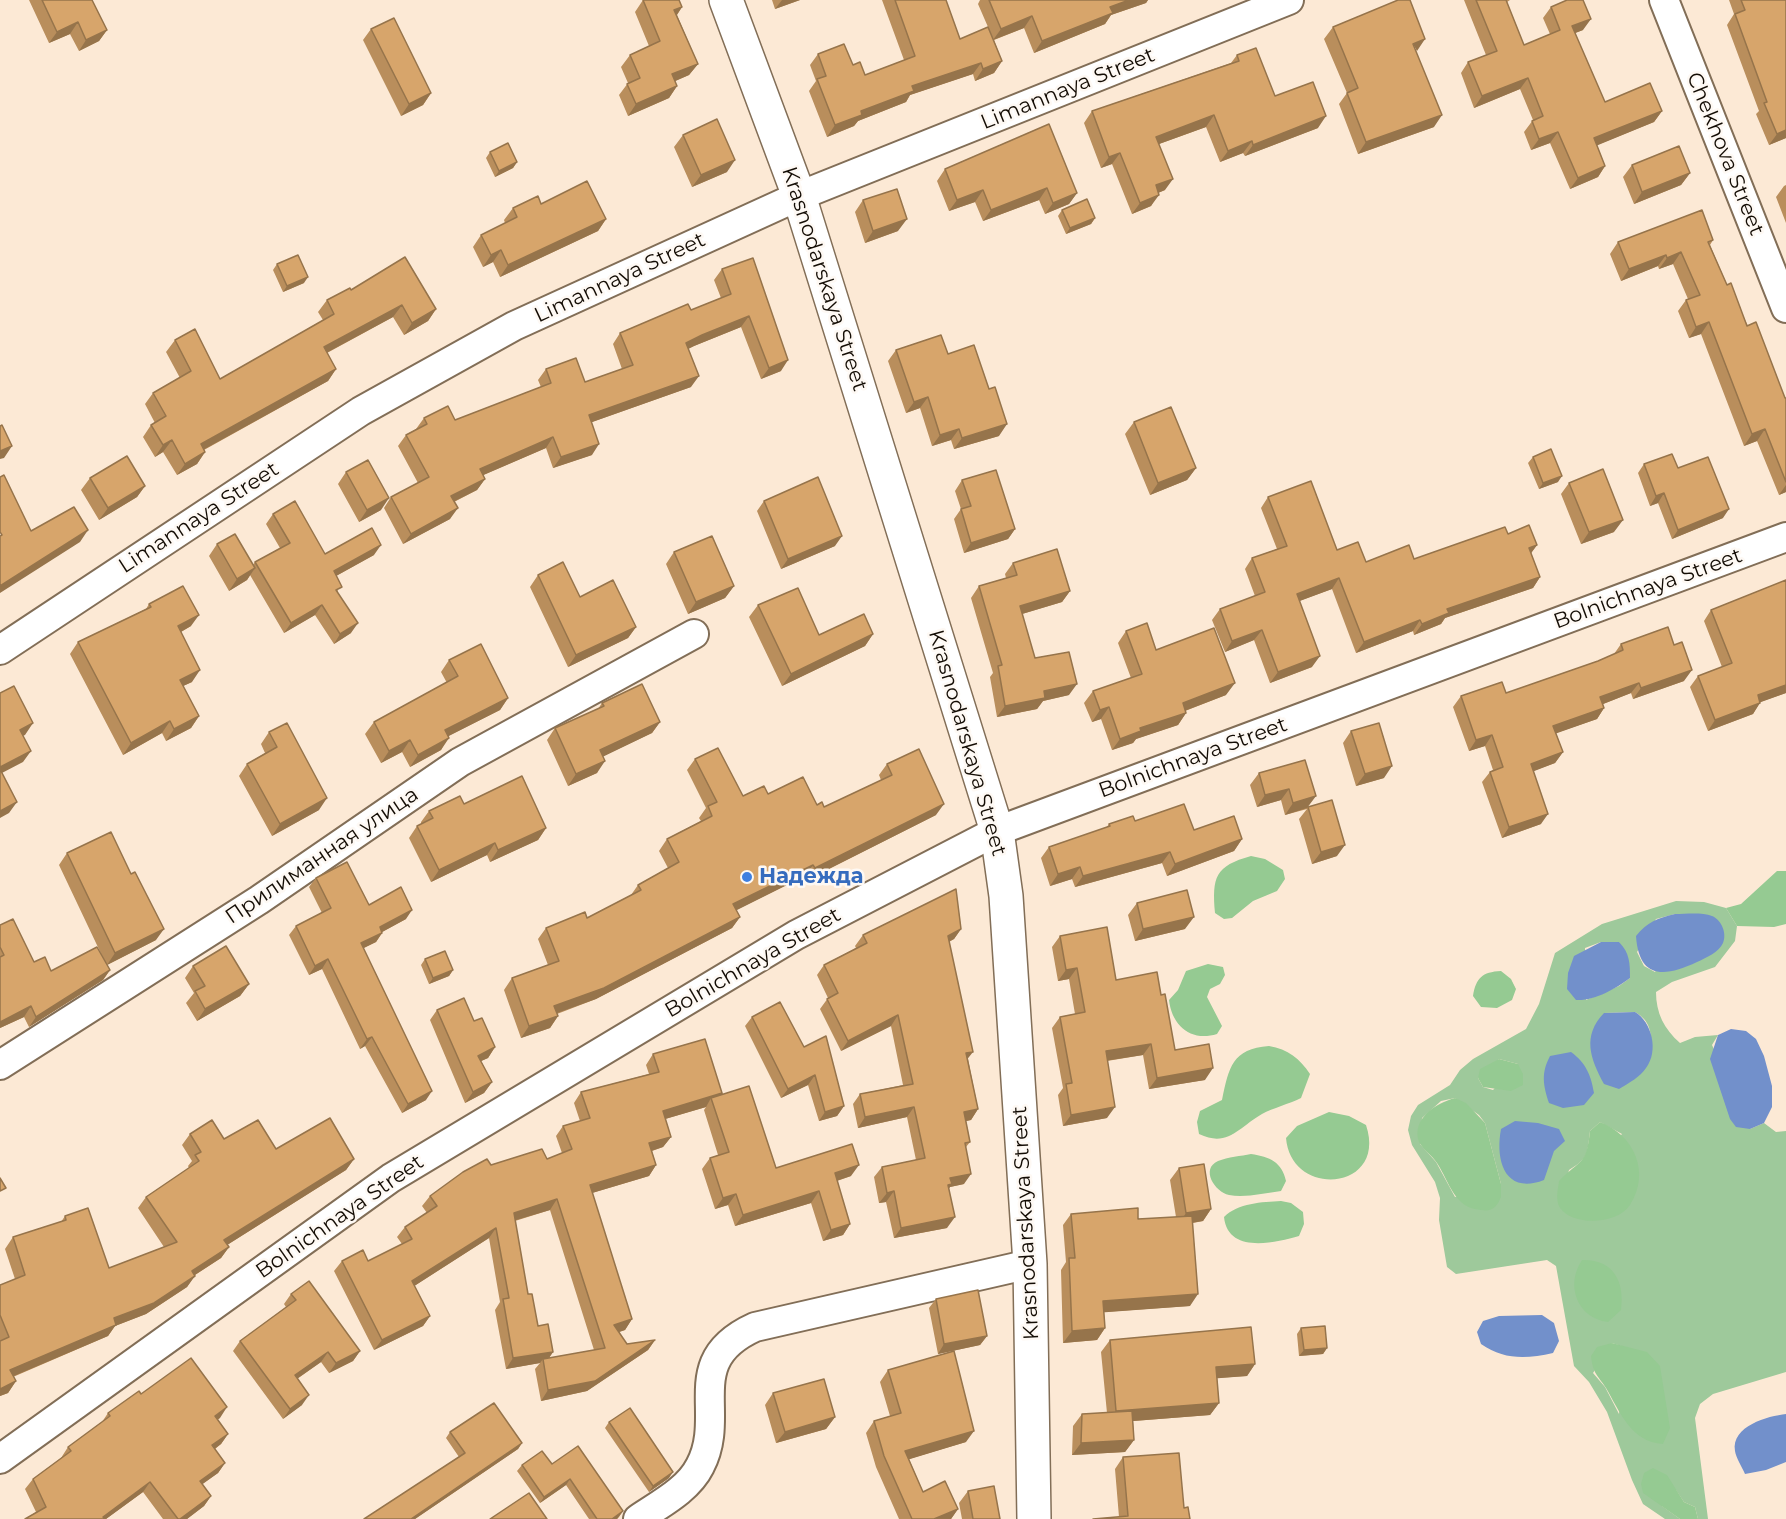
<!DOCTYPE html>
<html>
<head>
<meta charset="utf-8">
<style>
  body { margin:0 }
  canvas { display:block; background:#fce9d5 }
</style>
</head>
<body>
<canvas width="1786" height="1519"></canvas>
<script>
const c = document.querySelector('canvas').getContext('2d');
c.lineJoin = 'round';
function paint(path, color) { c.fillStyle = color; c.fill(path, 'evenodd'); }
function strokePath(path, color, width, dash) { c.strokeStyle = color; c.lineWidth = width; c.lineCap = dash ? 'butt' : 'round'; c.setLineDash(dash || []); c.stroke(path); }
function label(font, color, halo, rows, align = 'center') {
  c.font = font + ' Montserrat,sans-serif'; c.lineWidth = 5; c.setLineDash([]); c.textBaseline = 'middle'; c.strokeStyle = halo; c.fillStyle = color; for (const [text, x, y, turn = 0] of rows) {
    c.save(); c.translate(x, y); c.rotate((+turn || 0) * Math.PI / 180); c.textAlign = isNaN(turn) ? turn : align; if (halo) c.strokeText(text, 0, 0); c.fillText(text, 0, 0); c.restore();
  }
}
paint(new Path2D(`
  M1676 901 1704 902 1726 908 1737 926 1735 941 1715 967 1672 982 1656 992C1656 1013 1664 1029 1680 1043L1695 1037 1718 1035 1712 1045 1750 1129 1764 1123 1776 1132 1786 1131V1372L1713 1394 1700 1404 1695 1418 1708 1519H1698L1695 1507 1684 1502 1676 1490 1662 1506 1680 1519H1665L1643 1504 1632 1480 1607 1412 1589 1382 1574 1366 1556 1266 1547 1260 1456 1274 1447 1267 1439 1220 1440 1198 1435 1182 1412 1145 1408 1130 1411 1116 1418 1105 1450 1085 1460 1070 1473 1059 1526 1029 1539 1004 1555 953 1602 924ZM1675 914H1692L1655 972 1644 966 1637 952 1656 919ZM1601 942H1619L1630 978 1619 986 1586 1000 1585 948ZM1635 1012C1651 1021 1651 1033 1652 1049L1604 1013ZM1499 1059 1518 1064 1493 1090 1483 1087 1478 1078ZM1455 1098 1479 1115 1485 1123 1501 1184 1455 1197 1436 1162 1420 1144 1422 1118 1441 1101ZM1600 1122 1622 1134 1560 1207 1569 1170C1589 1158 1587 1154 1590 1131ZM1612 1343 1627 1348 1619 1414 1605 1387 1593 1373Z`), '#9ec99b');
paint(new Path2D(`
  M1251 856 1265 859 1283 870 1285 879 1277 891 1253 901 1232 918 1224 919 1215 913C1212 877 1215 866 1251 856Z
  M1777 871H1786V924L1774 927 1737 926 1726 908 1741 904Z
  M1208 964 1223 967 1225 975 1220 984 1210 989 1207 997 1222 1026 1217 1034C1191 1042 1172 1026 1169 1000L1178 990 1186 971Z
  M1501 971 1511 979 1516 989 1512 1000 1497 1008 1481 1007 1473 996C1476 978 1482 972 1501 971Z
  M1269 1046C1288 1049 1300 1059 1310 1074L1301 1098C1289 1104 1273 1108 1262 1114 1239 1127 1228 1148 1199 1134L1197 1122 1200 1111 1222 1100C1229 1067 1232 1049 1269 1046Z
  M1499 1059 1518 1064 1523 1074V1085L1511 1091 1483 1087 1478 1078 1480 1069Z
  M1455 1098 1466 1103 1485 1123 1501 1184V1197C1497 1207 1492 1212 1481 1210 1454 1208 1450 1183 1437 1163 1432 1155 1423 1150 1419 1142 1411 1119 1436 1103 1455 1098Z
  M1329 1112 1349 1116 1366 1125C1388 1191 1291 1199 1286 1138L1297 1126Z
  M1600 1122C1634 1135 1651 1172 1630 1205 1618 1224 1574 1227 1560 1208 1555 1200 1558 1189 1559 1181 1581 1158 1586 1167 1590 1131Z
  M1251 1154C1270 1157 1282 1162 1286 1181L1281 1191C1265 1193 1245 1198 1229 1195 1215 1192 1200 1169 1218 1161 1228 1157 1241 1156 1251 1154Z
  M1281 1201 1291 1203 1303 1212 1304 1224 1299 1236C1274 1243 1228 1254 1224 1217 1238 1203 1262 1202 1281 1201Z
  M1582 1260C1613 1259 1625 1281 1621 1310L1608 1322C1577 1318 1565 1285 1582 1260Z
  M1612 1343 1647 1352 1660 1366 1670 1428 1663 1444C1631 1442 1620 1412 1606 1388 1597 1374 1593 1374 1591 1356L1597 1347Z
  M1653 1468 1667 1475 1684 1502 1695 1507 1698 1519H1680L1643 1493 1641 1484 1644 1473Z`), '#95ca92');
paint(new Path2D(`
  M1675 914C1686 914 1702 912 1712 916 1722 920 1727 934 1723 943 1719 952 1706 958 1697 962 1665 977 1639 980 1636 936 1647 922 1658 918 1675 914Z
  M1601 942H1619C1630 953 1630 964 1630 978 1615 989 1595 1001 1576 1000L1567 989 1568 973 1574 956Z
  M1635 1012C1652 1022 1659 1051 1646 1068 1640 1077 1629 1083 1619 1089L1604 1084C1590 1058 1582 1036 1604 1013Z
  M1731 1029 1746 1031 1756 1039 1764 1056 1772 1086V1107L1764 1123 1750 1129 1736 1127 1730 1119 1710 1059 1718 1035Z
  M1571 1052C1586 1063 1591 1075 1594 1093L1584 1105 1563 1108 1549 1103C1543 1085 1541 1073 1550 1056Z
  M1515 1121 1538 1123 1559 1129 1565 1141 1554 1151 1544 1180C1505 1195 1495 1161 1501 1129Z
  M1542 1315 1554 1323 1559 1341 1553 1353C1526 1359 1504 1360 1481 1344L1477 1332 1483 1321 1499 1316Z
  M1786 1414V1462L1766 1470 1745 1474C1742 1467 1736 1458 1735 1451 1731 1426 1768 1416 1786 1414Z`), '#7290cb');
const minor = new Path2D(`
  M1664 0 1786 308
  M0 650 361 411 514 326 799 196 1289 0
  M0 1065 259 900 460 762 694 634
  M0 1459 391 1178 796 935 997 831 1786 537
  M638 1519C660 1504 688 1490 700 1466 728 1413 680 1361 755 1327L1030 1264`);
const tertiary = new Path2D(`
  M726 0 799 196 997 831 1006 896 1030 1264 1034 1519`);
strokePath(minor, '#826e57', 32);
strokePath(tertiary, '#826e57', 36);
strokePath(minor, '#fff', 28);
strokePath(tertiary, '#fff', 33);
paint(new Path2D(`
  M29 0H92L107 30 99 41 79 51 70 34 49 43Z
  M643 0 682 7 677 15 698 64 689 75 675 81 677 86 669 98 628 116 619 95 628 83 621 67 630 55 649 46 635 12Z
  M772 0H800L775 9Z
  M882 0H946L960 39 988 27 978 4 980 0H1148L1146 3 1111 15 1105 24 1034 53 1024 28 994 40 1002 61 994 73 975 81 973 74 910 95 906 102 858 121 854 126 827 137 809 91 816 81 810 65 818 54 853 65 865 75 904 60Z
  M1464 0H1510L1507 2 1524 45 1550 34 1543 18 1551 7 1583 30 1575 33 1605 102 1662 111 1654 122 1597 145 1605 166 1598 177 1570 189 1550 143 1531 150 1524 132 1533 120 1520 89 1474 108 1461 73 1468 62 1486 55Z
  M1729 0H1786V138L1769 145 1756 114 1759 111 1727 25 1734 14Z
  M1333 27 1416 51 1434 127 1358 154 1339 104 1347 93 1324 39Z
  M371 29 431 93 423 105 401 116 363 40Z
  M1237 55 1275 96 1318 128 1245 156 1243 153 1220 162 1206 127 1159 144 1165 190 1158 193 1151 206 1132 214 1112 164 1101 168 1084 123 1092 111 1231 63Z
  M683 135 727 172 692 187 674 147Z
  M490 152 517 162 513 168 495 177 486 158Z
  M1632 165 1690 173 1681 185 1634 204 1623 177Z
  M945 169 1077 193 1069 204 1045 214 1039 200 983 221 975 202 949 211 937 181Z
  M1786 185V223L1776 197 1784 186Z
  M863 200 898 231 865 243 855 212Z
  M541 204 606 219 598 231 500 277 493 262 483 267 473 247 481 235 505 223 504 220 513 208Z
  M1062 210 1095 218 1091 224 1066 234 1058 216Z
  M1713 240 1710 245 1727 285 1785 398H1786V492L1779 495 1757 441 1744 446 1701 334 1689 338 1678 311 1686 300 1688 299 1673 264 1659 269 1658 266 1621 281 1610 254 1618 242Z
  M277 264 304 283 283 292 273 270Z
  M722 269 781 371 761 379 741 327 694 346 688 349 691 387 592 422V455L553 468 546 448 483 475 485 479 477 490 454 502 450 519 403 544 384 508 391 497 418 483 398 446 406 435 416 429 424 418 455 420 541 387 538 380 546 369 585 382 622 369 613 344 620 333 691 310 721 298 714 280Z
  M351 290 436 309 428 321 404 335 393 317 327 353 336 369 328 381 204 450 205 452 197 464 177 475 163 452 155 457 143 437 151 425 155 423 145 404 153 393 180 378 166 352 175 340 220 379 323 320 318 312 327 300Z
  M896 350 948 354 989 389 999 436 954 449 951 440 932 446 920 408 906 413 888 361Z
  M1134 422 1196 468 1187 480 1150 495 1125 434Z
  M1533 457 1558 482 1539 489 1528 463Z
  M1644 464 1678 468 1723 518 1672 539 1658 503 1650 506 1638 473Z
  M346 472 381 510 359 522 338 484Z
  M90 478 145 486 137 497 99 520 81 490Z
  M962 480 1015 529 1008 539 964 553 954 519 961 509 955 491Z
  M1569 483 1614 532 1581 544 1561 494Z
  M1268 497 1337 550 1366 562 1414 559 1508 534 1537 545 1531 553 1540 577 1533 588 1445 618 1441 624 1414 635 1413 631 1356 653 1332 589 1299 601 1312 667 1270 683 1254 640 1225 652 1212 620 1220 609 1255 596 1245 569 1252 558 1277 549 1261 508Z
  M764 501 835 546 781 569 757 511Z
  M273 514 325 554 374 555 336 576 338 593 351 633 334 644 315 615 284 633 250 575 247 580 229 591 209 556 217 544 253 565 255 562 280 548 266 524Z
  M674 552 734 586 725 598 688 614 666 564Z
  M1013 563 1070 591 1062 602 1022 614 1035 658 1069 695 1043 701 1037 709 997 717 990 677 993 673 971 598 979 586 1006 578 1005 574Z
  M538 575 580 597 636 627 628 638 568 667 530 587Z
  M1786 580V693L1760 702 1753 714 1708 731 1690 687 1698 676 1722 667 1704 621 1711 610Z
  M149 604 191 626 181 632 192 682 183 686 199 716 191 728 166 741 162 733 123 755 70 654 78 642 146 609Z
  M758 605 819 635 873 634 865 646 782 686 749 617Z
  M1126 631 1156 650 1226 695 1185 711 1186 713 1178 725 1136 739 1133 743 1112 750 1101 719 1092 722 1084 703 1093 691 1131 678 1118 643Z
  M1621 644 1684 681 1633 699 1631 693 1603 704 1604 708 1597 719 1556 733 1563 752 1555 763 1533 771 1541 824 1502 838 1482 782 1490 772 1493 770 1485 746 1469 751 1453 707 1461 696 1506 693 1598 661 1614 654Z
  M449 660 508 698 500 710 448 736 441 750 410 767 402 752 381 763 365 734 374 722 447 683 441 672Z
  M602 703 660 722 652 733 603 756 597 773 568 786 547 740 555 728 598 709Z
  M1351 731 1384 778 1356 786 1343 743Z
  M269 732 319 810 272 836 239 776 247 764 265 753 261 744Z
  M695 759 743 796 768 794 824 807 881 780 879 775 887 764 936 815 807 880 805 876 736 910 740 917 732 928 596 999 557 1014 558 1016 550 1028 521 1038 504 990 512 978 548 965 538 939 546 928 587 918 631 895 638 885 668 868 659 851 667 839 701 821 699 818 706 808 687 770Z
  M1305 760 1308 807 1337 856 1312 864 1299 819 1307 809 1285 815 1281 800 1257 807 1250 785 1259 773Z
  M464 804 546 828 538 840 490 862 487 855 431 882 409 838 417 826 421 824V822L429 811Z
  M1135 821 1194 830 1242 839 1234 851 1167 876 1162 863 1075 887 1072 879 1050 886 1041 858 1049 847 1106 828 1109 824Z
  M67 853 156 940 107 965 110 970 103 980 29 1027 24 1017 0 1028V925L34 962 51 971 105 962 59 865Z
  M316 878 369 905 406 919 382 932V933L376 942 363 948 426 1100 402 1113 365 1046 360 1049 322 969 309 975 289 935 296 926 322 913 309 887Z
  M1137 903 1185 929 1135 941 1128 915Z
  M961 929 954 939 949 942 968 1059 978 1109 971 1120 966 1121 970 1142 966 1147 964 1184 950 1187 949 1188 947 1228 894 1238 886 1202 879 1203 874 1177 882 1167 916 1160 907 1117 858 1128 853 1104 860 1094 903 1085 891 1026 841 1051 820 1009 828 998 817 975 824 965 856 948 855 946 863 935Z
  M1060 936 1116 980 1161 995 1175 1050 1205 1080 1149 1089 1143 1055 1107 1061V1118L1063 1126 1058 1095 1063 1088 1052 1028 1060 1017 1075 1014 1069 979 1058 981 1052 947Z
  M425 959 453 970 449 976 429 984 421 965Z
  M193 966 249 984 240 996 197 1021 186 1003 194 993 185 978Z
  M437 1010 474 1021 495 1047 488 1058 481 1061 492 1082 484 1093 465 1103 430 1020Z
  M752 1017 804 1047 844 1106 837 1116 819 1121 808 1085 781 1098 745 1026Z
  M653 1054 720 1096 776 1168 851 1176 837 1181 850 1224 843 1235 823 1241 811 1203 735 1226 728 1205 715 1209 702 1169 710 1158 718 1155 704 1110 706 1107 665 1119 671 1137 663 1147 652 1151 656 1165 649 1176 592 1193 632 1319 625 1330 619 1332 627 1344 655 1340 648 1350 587 1391 541 1401 535 1369 540 1363 506 1369 495 1310 500 1302 489 1238 414 1286 430 1316 423 1326 374 1350 334 1271 342 1261H368L402 1244 397 1237 405 1227 427 1213 422 1206 430 1196 491 1165 547 1159 562 1153 556 1136 563 1126 580 1121 574 1103 581 1092 649 1074 646 1065ZM550 1210 594 1350 549 1358 553 1352 538 1326 528 1294 515 1221Z
  M190 1134 224 1139 276 1149 354 1159 346 1170 227 1245 229 1247 221 1258 195 1275 187 1287 146 1314 115 1326 108 1336 13 1377 16 1381 8 1393 0 1396V1285L15 1279 5 1249 13 1237 61 1222 65 1216 109 1268 164 1247 138 1208 146 1197 189 1168 188 1166 192 1161 182 1145Z
  M1179 1168 1211 1209 1203 1221 1193 1223 1190 1306 1104 1312 1105 1328 1097 1340 1063 1343 1061 1270 1066 1262 1063 1225 1071 1214 1138 1219 1176 1217 1170 1180Z
  M291 1294 360 1351 353 1361 329 1373 321 1362 297 1379 302 1405 283 1419 233 1351 240 1341 286 1307 284 1304Z
  M936 1299 987 1336 980 1345 938 1354 929 1308Z
  M1301 1328 1327 1348 1323 1354 1299 1356 1297 1334Z
  M1110 1340 1255 1364 1247 1376 1217 1378 1219 1403 1210 1415 1133 1421 1134 1440 1125 1452 1072 1455 1073 1426 1082 1414 1107 1413 1101 1352Z
  M888 1370 966 1442 909 1459 923 1492 958 1509 951 1519H899L876 1467 866 1433 874 1421 890 1416 880 1382Z
  M773 1393 835 1417 826 1429 776 1443 765 1405Z
  M141 1394 220 1418 217 1419 228 1434 221 1444 215 1449 225 1463 218 1473 202 1484 211 1496 204 1506 187 1519H163L143 1492 106 1519H25L36 1512 25 1489 33 1479 61 1458 68 1447 102 1422 108 1413Z
  M609 1422 669 1478 649 1492 605 1428Z
  M450 1432 522 1443 518 1449 415 1519H364L459 1457 446 1438Z
  M1123 1457 1184 1508 1119 1517 1115 1469Z
  M552 1464 623 1511 619 1517 617 1519H589L566 1485 540 1503 517 1471 522 1465Z
  M968 1491 1000 1519H962L959 1503Z`), '#b98e5c');
paint(new Path2D(`
  M782 0H800L775 9Z
  M1129 0H1148L1146 3 1111 15 1105 24 1034 53 1042 41 1110 7Z
  M682 7 674 19V10Z
  M1032 16 1024 28 993 40 1001 29Z
  M1591 19 1583 30 1565 37 1572 26Z
  M78 22 70 34 49 43 57 32Z
  M107 30 99 41 79 51 86 40Z
  M1425 39 1417 51 1413 44Z
  M1002 61 994 73 975 81 983 69Z
  M981 63 973 74 910 95 906 102 858 121 854 126 827 137 835 125 861 111 912 86Z
  M698 64 689 75 664 86 672 74Z
  M1528 78 1520 89 1474 108 1482 96Z
  M677 86 669 98 628 116 636 104Z
  M431 93 423 105 401 116 409 104Z
  M1662 111 1654 122 1586 150 1594 138Z
  M1214 115 1206 127 1148 148 1156 137Z
  M1442 115 1434 127 1358 154 1366 142Z
  M1326 116 1318 128 1245 156 1253 145Z
  M1786 130V138L1769 145 1777 134Z
  M1558 132 1550 143 1531 150 1539 139Z
  M1252 141 1243 153 1220 162 1228 151Z
  M1120 153 1112 164 1101 168 1109 157Z
  M735 160 727 172 692 187 701 175Z
  M517 162 513 168 495 177 499 171Z
  M1605 166 1598 177 1570 189 1578 178Z
  M1690 173 1681 185 1634 204 1642 192Z
  M1173 179 1165 190 1148 197 1156 185Z
  M1047 188 1039 200 983 221 991 210Z
  M983 190 975 202 949 211 957 200Z
  M1077 193 1069 204 1045 214 1053 203Z
  M1159 195 1151 206 1132 214 1140 203Z
  M1095 218 1091 224 1066 234 1070 228Z
  M606 219 598 231 500 277 508 265Z
  M907 219 898 231 865 243 873 231Z
  M501 250 493 262 483 267 491 255Z
  M1681 252 1673 264 1659 269 1667 258Z
  M1666 255 1658 266 1621 281 1629 269Z
  M308 277 304 283 283 292 287 286Z
  M402 305 393 317 315 359 324 347Z
  M436 309 428 321 404 335 412 323Z
  M749 316 741 327 694 346 678 354 686 343 702 335Z
  M1709 322 1701 334 1689 338 1696 327Z
  M788 360 781 371 761 379 769 368Z
  M336 369 328 381 192 456 201 444Z
  M699 376 691 387 581 426 589 415Z
  M928 397 920 408 906 413 914 402Z
  M1007 424 999 436 954 449 962 438Z
  M959 429 951 440 932 446 940 435Z
  M1765 429 1757 441 1744 446 1752 434Z
  M553 437 546 448 472 480 480 469Z
  M172 440 163 452 155 457 163 445Z
  M599 444 592 455 553 468 561 457Z
  M12 446 4 458 0 459V451Z
  M205 452 197 464 177 475 185 464Z
  M1196 468 1187 480 1150 495 1158 483Z
  M1562 476 1558 482 1539 489 1543 483Z
  M485 479 477 490 443 507 451 496Z
  M1786 485V492L1779 495Z
  M145 486 137 497 99 520 108 508Z
  M1664 493 1658 503 1650 506 1656 496Z
  M389 498 381 510 359 522 367 510Z
  M458 508 450 519 403 544 411 534Z
  M1729 509 1723 518 1672 539 1678 530Z
  M1623 520 1614 532 1581 544 1589 532Z
  M1015 529 1008 539 964 553 971 543Z
  M88 530 80 542 0 593V586Z
  M842 536 835 546 781 569 788 559Z
  M381 545 374 555 327 581 334 571Z
  M1537 545 1529 556V548Z
  M255 568 247 580 229 591 237 579Z
  M1540 577 1533 588 1445 618 1441 624 1414 635 1422 624 1447 609Z
  M1339 578 1332 589 1289 605 1297 594Z
  M734 586 725 598 688 614 696 602Z
  M1070 591 1062 602 1012 617 1020 606Z
  M322 605 315 615 284 633 291 623Z
  M199 615 191 626 170 638 178 626Z
  M1420 620 1413 631 1356 653 1364 642Z
  M358 623 351 633 334 644 340 634Z
  M636 627 628 638 568 667 576 655Z
  M1262 630 1254 640 1225 652 1232 641Z
  M873 634 865 646 782 686 791 674Z
  M1320 656 1312 667 1270 683 1278 672Z
  M200 670 192 682 172 691 180 680Z
  M1692 670 1684 681 1633 699 1641 688Z
  M1235 683 1226 695 1174 715 1183 703Z
  M1639 683 1631 693 1593 708 1600 697Z
  M1077 684 1069 695 1043 701 1037 709 997 717 1005 706 1044 691Z
  M1786 685V693L1750 706 1758 695Z
  M508 698 500 710 437 742 445 730Z
  M1760 703 1753 714 1708 731 1715 720Z
  M1109 707 1101 719 1092 722 1100 710Z
  M1604 708 1597 719 1546 737 1553 726Z
  M1186 713 1178 725 1136 739 1133 743 1112 750 1120 739 1140 728Z
  M199 716 191 728 166 741 174 729Z
  M170 721 162 733 123 755 131 743Z
  M660 722 652 733 592 762 600 750Z
  M33 723 25 735 12 741 20 730Z
  M1492 735 1485 746 1469 751 1476 740Z
  M449 738 441 750 410 767 418 755Z
  M410 740 402 752 381 763 389 751Z
  M31 751 23 762 0 774V767Z
  M1563 752 1555 763 1524 775 1531 764Z
  M605 761 597 773 568 786 576 774Z
  M1392 766 1384 778 1356 786 1365 774Z
  M1289 789 1281 800 1257 807 1265 795Z
  M1316 796 1307 808 1285 815 1293 803Z
  M327 798 319 810 272 836 280 824Z
  M17 802 9 813 0 818V811Z
  M944 804 936 815 807 880 815 868Z
  M1548 814 1541 824 1502 838 1509 827Z
  M546 828 538 840 490 862 498 850Z
  M1242 839 1234 851 1167 876 1175 864Z
  M495 843 487 855 431 882 439 870Z
  M1345 845 1337 856 1312 864 1321 852Z
  M1170 852 1162 863 1075 887 1083 876Z
  M813 865 805 876 725 916 733 904Z
  M1080 867 1072 879 1050 886 1058 874Z
  M412 910 406 919 373 937 380 927Z
  M740 917 732 928 596 999 546 1017 554 1006Z
  M1194 917 1185 929 1135 941 1143 929Z
  M164 929 156 940 107 965 115 953Z
  M961 929 954 939 940 946 948 936Z
  M382 933 376 942 354 953 361 943Z
  M328 959 322 969 309 975 315 966Z
  M1077 968 1069 979 1058 981 1066 970Z
  M110 970 103 980 29 1027 36 1017Z
  M453 970 449 976 429 984 433 978Z
  M249 984 240 996 197 1021 205 1009Z
  M31 1006 24 1017 0 1028V1022Z
  M898 1015 891 1026 841 1051 848 1041Z
  M558 1016 550 1028 521 1038 529 1026Z
  M372 1037 365 1046 360 1049 367 1039Z
  M1151 1044 1143 1055 1098 1062 1106 1051Z
  M495 1047 488 1058 470 1066 478 1056Z
  M973 1052 965 1062 966 1053Z
  M1213 1068 1205 1080 1149 1089 1157 1078Z
  M815 1075 808 1085 781 1098 788 1089Z
  M492 1082 484 1093 465 1103 473 1092Z
  M432 1091 426 1100 402 1113 408 1104Z
  M722 1093 715 1104 711 1098 706 1107 655 1122 663 1111Z
  M844 1106 837 1116 819 1121 825 1112Z
  M914 1107 907 1117 858 1128 865 1117Z
  M1115 1107 1107 1118 1063 1126 1071 1115Z
  M978 1109 971 1120 957 1123 964 1112Z
  M671 1137 663 1147 642 1154 649 1143Z
  M354 1159 346 1170 216 1252 224 1240Z
  M656 1165 649 1176 582 1196 590 1185Z
  M859 1165 851 1176 827 1184 835 1173Z
  M971 1174 964 1184 950 1187 944 1195 950 1178Z
  M819 1191 811 1203 735 1226 743 1215Z
  M894 1191 886 1202 879 1203 887 1193Z
  M736 1194 728 1205 715 1209 723 1198Z
  M557 1199 550 1210 506 1223 514 1213Z
  M1211 1209 1203 1221 1178 1225 1186 1213Z
  M955 1217 947 1228 894 1238 901 1228Z
  M850 1224 843 1235 823 1241 831 1230Z
  M496 1228 489 1238 405 1292 412 1281Z
  M229 1247 221 1258 184 1282 192 1271Z
  M195 1276 187 1287 146 1314 115 1326 108 1336 2 1381 10 1370 114 1318Z
  M1198 1294 1190 1306 1095 1313 1103 1301Z
  M430 1316 423 1326 374 1350 382 1340Z
  M632 1319 625 1330 607 1336 614 1325Z
  M1105 1328 1097 1340 1063 1343 1072 1331Z
  M987 1336 980 1345 938 1354 944 1344Z
  M655 1340 648 1350 587 1391 541 1401 548 1390Z
  M1327 1348 1323 1354 1299 1356 1304 1350Z
  M360 1351 353 1361 329 1373 336 1363Z
  M328 1352 321 1362 288 1385 295 1375Z
  M553 1352 546 1362 543 1359 540 1363 506 1369 513 1358Z
  M1255 1364 1247 1376 1208 1379 1216 1367Z
  M16 1381 8 1393 0 1396V1389Z
  M309 1395 302 1405 283 1419 290 1409Z
  M1219 1403 1210 1415 1108 1423 1116 1411Z
  M227 1407 220 1418 208 1426 215 1416Z
  M835 1417 826 1429 776 1443 785 1432Z
  M974 1431 966 1442 897 1463 905 1451Z
  M228 1434 221 1444 205 1456 212 1445Z
  M1134 1440 1125 1452 1072 1455 1081 1443Z
  M522 1443 518 1449 415 1519H411Z
  M225 1463 218 1473 193 1491 200 1481Z
  M673 1472 669 1478 649 1492 653 1486Z
  M570 1479 566 1485 540 1503 544 1497Z
  M150 1482 143 1492 106 1519H101L103 1517Z
  M211 1496 204 1506 187 1519H180Z
  M958 1509 951 1519H934Z
  M623 1511 617 1519H612Z`), '#96744b');
const building = new Path2D(`
  M42 0H92L107 30 86 40 78 22 57 32Z
  M643 0H679L682 7 674 10 698 64 672 74 677 86 636 104 627 84 640 78 630 55 660 41Z
  M895 0H946L960 39 988 27 1002 61 983 69 981 63 912 86 914 91 861 111 862 115 835 125 817 79 826 76 818 54 844 44 853 65 860 62 865 75 915 56Z
  M989 0H1129L1110 7 1113 13 1042 41 1032 16 1001 29Z
  M1398 0H1410L1425 39 1413 44 1442 115 1366 142 1347 93 1358 88 1333 27Z
  M1476 0H1506L1524 45 1560 30 1551 7 1567 0H1583L1591 19 1572 26 1605 102 1650 83 1662 111 1594 138 1605 166 1578 178 1558 132 1539 139 1532 121 1543 116 1528 78 1482 96 1468 62 1497 51Z
  M1741 0H1786V130L1777 134 1764 103 1767 102 1735 14 1745 10Z
  M394 18 431 93 409 104 371 29Z
  M1256 48 1275 96 1313 82 1326 116 1253 145 1252 141 1228 151 1214 115 1156 137 1173 179 1156 185 1159 195 1140 203 1120 153 1109 157 1092 111 1239 61 1237 55Z
  M717 119 735 160 701 175 683 135Z
  M1049 124 1077 193 1053 203 1047 188 991 210 983 190 957 200 945 169Z
  M508 143 517 162 499 171 490 152Z
  M1679 146 1690 173 1642 192 1632 165Z
  M587 181 606 219 508 265 501 250 491 255 481 235 517 217 513 208 538 196 541 204Z
  M897 189 907 219 873 231 863 200Z
  M1087 199 1095 218 1070 228 1062 210Z
  M1702 210 1713 240 1708 242 1727 285 1731 283 1747 326 1756 322 1785 398H1786V482L1765 429 1752 434 1709 322 1696 327 1686 300 1700 295 1681 252 1667 258 1666 255 1629 269 1618 242Z
  M298 255 308 277 287 286 277 264Z
  M405 257 436 309 412 323 402 305 324 347 336 369 201 444 205 452 185 464 172 440 163 445 151 425 166 416 153 393 191 371 175 340 195 329 220 379 334 314 327 300 350 288 351 290Z
  M753 258 788 360 769 368 749 316 702 335 686 343 699 376 589 415 599 444 561 457 553 437 480 469 485 479 451 496 458 508 411 534 391 497 429 477 406 435 427 424 424 418 448 406 455 420 551 383 546 369 576 358 585 382 633 365 620 333 688 304 691 310 731 294 722 269Z
  M941 335 948 354 974 345 989 389 995 387 1007 424 962 438 959 429 940 435 928 397 914 402 896 350Z
  M1171 407 1196 468 1158 483 1134 422Z
  M2 425 12 446 0 451V426Z
  M1551 449 1562 476 1543 483 1533 457Z
  M1672 454 1678 468 1708 457 1729 509 1678 530 1664 493 1656 496 1644 464Z
  M127 456 145 486 108 508 90 478Z
  M368 460 389 498 367 510 346 472Z
  M1603 469 1623 520 1589 532 1569 483Z
  M996 470 1015 529 971 543 961 509 971 506 962 480Z
  M4 475 31 531 74 507 88 530 0 586V536L2 535 0 532V477Z
  M818 477 842 536 788 559 764 501Z
  M1311 481 1337 550 1358 542 1366 562 1409 545 1414 559 1505 527 1508 534 1529 525 1537 545 1529 548 1540 577 1447 609 1449 613 1422 624 1420 620 1364 642 1339 578 1297 594 1320 656 1278 672 1262 630 1232 641 1220 609 1265 592 1252 558 1287 546 1268 497Z
  M295 501 325 554 372 528 381 545 334 571 342 587 336 590 358 623 340 634 322 605 291 623 255 562 290 543 273 514Z
  M235 534 255 568 237 579 217 544Z
  M712 536 734 586 696 602 674 552Z
  M1057 549 1070 591 1020 606 1035 658 1069 652 1077 684 1044 691 1045 698 1005 706 998 666 1002 665 979 586 1017 575 1013 563Z
  M563 562 580 597 613 580 636 627 576 655 538 575Z
  M1786 580V685L1758 695 1760 703 1715 720 1698 676 1732 663 1711 610Z
  M183 586 199 615 178 626 200 670 180 680 199 716 174 729 170 721 131 743 78 642 151 607 149 604Z
  M798 588 819 635 864 614 873 634 791 674 758 605Z
  M1147 623 1156 650 1214 628 1235 683 1183 703 1186 713 1140 728 1141 731 1120 739 1109 707 1100 710 1093 691 1142 674 1126 631Z
  M1668 627 1674 645 1682 642 1692 670 1641 688 1639 683 1600 697 1604 708 1553 726 1563 752 1531 764 1548 814 1509 827 1490 772 1503 767 1492 735 1476 740 1461 696 1502 682 1506 693 1598 661 1623 650 1621 644Z
  M481 644 508 698 445 730 449 738 418 755 410 740 389 751 374 722 458 676 449 660Z
  M642 684 660 722 600 750 605 761 576 774 555 728 604 706 602 703Z
  M14 686 33 723 20 730 31 751 0 767V693Z
  M287 723 327 798 280 824 247 764 277 747 269 732Z
  M1379 723 1392 766 1365 774 1351 731Z
  M718 748 743 796 764 786 768 794 803 777 817 805 822 802 824 807 892 775 887 764 919 749 944 804 815 868 813 865 733 904 740 917 604 988 554 1006 558 1016 529 1026 512 978 559 961 546 928 585 912 587 918 641 890 638 885 679 862 667 839 712 816 708 806 717 802 695 759Z
  M1305 760 1316 796 1293 803 1289 789 1265 795 1259 773Z
  M0 769 17 802 0 811Z
  M522 776 546 828 498 850 495 843 439 870 417 826 433 818 429 811 460 796 464 804Z
  M1332 800 1345 845 1321 852 1308 807Z
  M1184 804 1194 830 1234 816 1242 839 1175 864 1170 852 1083 876 1080 867 1058 874 1049 847 1110 826 1109 824 1133 816 1135 821Z
  M111 832 131 874 135 872 164 929 115 953 67 853Z
  M347 862 369 905 401 887 412 910 380 927 382 933 361 943 432 1091 408 1104 372 1037 367 1039 328 959 315 966 296 926 331 908 316 878Z
  M956 889 961 929 948 936 973 1052 966 1053 978 1109 964 1112 970 1142 965 1143 971 1174 950 1178 952 1184 948 1185 955 1217 901 1228 894 1191 887 1193 882 1167 925 1158 914 1107 865 1117 860 1094 913 1084 898 1015 848 1041 827 999 838 993 824 965 867 943 863 935Z
  M1187 890 1194 917 1143 929 1137 903Z
  M13 919 34 962 45 957 51 971 97 947 110 970 36 1017 31 1006 0 1022V957L4 955 0 947V925Z
  M1107 927 1116 980 1157 972 1161 995 1165 994 1175 1050 1209 1044 1213 1068 1157 1078 1151 1044 1106 1051 1115 1107 1071 1115 1066 1084 1072 1083 1060 1017 1085 1012 1077 968 1066 970 1060 936Z
  M226 946 249 984 205 1009 195 991 205 986 193 966Z
  M445 951 453 970 433 978 425 959Z
  M464 998 474 1021 482 1018 495 1047 478 1056 492 1082 473 1092 437 1010Z
  M780 1002 804 1047 826 1036 844 1106 825 1112 815 1075 788 1089 752 1017Z
  M705 1039 722 1093 663 1111 671 1137 649 1143 656 1165 590 1185 632 1319 614 1325 627 1344 655 1340 595 1381 548 1390 543 1359 605 1348 557 1199 514 1213 528 1294H532L538 1326 548 1324 553 1352 513 1358 503 1299 509 1298 496 1228 412 1281 430 1316 382 1340 342 1261 363 1250 368 1261 412 1239 405 1227 437 1206 430 1196 463 1172 487 1159 491 1165 542 1149 547 1159 572 1149 563 1126 590 1118 581 1092 659 1072 653 1054Z
  M749 1086 776 1168 852 1144 859 1165 835 1173 850 1224 831 1230 819 1191 743 1215 736 1194 723 1198 710 1158 729 1152 711 1098Z
  M330 1118 354 1159 224 1240 229 1247 192 1271 195 1276 154 1303 114 1318 116 1325 10 1370 16 1381 0 1389V1341L9 1337 0 1315V1285L25 1275 13 1237 66 1220 65 1216 88 1208 109 1268 177 1242 146 1197 199 1161 195 1155 201 1152 190 1134 212 1120 224 1139 258 1120 276 1149Z
  M1204 1164 1211 1209 1186 1213 1179 1168Z
  M0 1178 6 1188 0 1191Z
  M1138 1208V1219L1192 1216 1198 1294 1103 1301 1105 1328 1072 1331 1069 1258H1075L1071 1214Z
  M309 1281 360 1351 336 1363 328 1352 295 1375 309 1395 290 1409 240 1341 296 1300 291 1294Z
  M978 1290 987 1336 944 1344 936 1299Z
  M1325 1326 1327 1348 1304 1350 1301 1328Z
  M1251 1327 1255 1364 1216 1367 1219 1403 1116 1411 1110 1340Z
  M954 1351 974 1431 905 1451 923 1492 945 1481 958 1509 934 1519H912L884 1456 874 1421 901 1413 888 1370Z
  M191 1358 227 1407 215 1416 228 1434 212 1445 225 1463 200 1481 211 1496 180 1519H178L150 1482 103 1517 105 1519H25L46 1507 33 1479 71 1451 68 1447 110 1416 108 1413 139 1391 141 1394Z
  M824 1379 835 1417 785 1432 773 1393Z
  M494 1403 522 1443 411 1519H364L465 1453 450 1432Z
  M630 1408 673 1472 653 1486 609 1422Z
  M1132 1411 1134 1440 1081 1443 1082 1414Z
  M578 1446 623 1511 612 1519H597L570 1479 544 1497 522 1465 542 1451 552 1464Z
  M1179 1453 1184 1508 1188 1507 1190 1519H1093L1128 1516 1123 1457Z
  M994 1486 1000 1519H973L968 1491Z
  M529 1493 547 1519H490Z`);
paint(building, '#d7a56b');
strokePath(building, '#96744b', 1.5);
for (const [x, y, r, color] of [
  [747,877,6,"#3f7fe0"]
]) { const dot = new Path2D(); dot.arc(x, y, r, 0, 2 * Math.PI); c.fillStyle = color; c.fill(dot); strokePath(dot, '#fef9f4', 2); }
label('21px', '#130c04', '#fef9f4', [
  ["Limannaya Street",1068,89,-22],
  ["Chekhova Street",1725,154,68],
  ["Limannaya Street",620,278,-25],
  ["Krasnodarskaya Street",824,279,72],
  ["Limannaya Street",199,518,-33],
  ["Bolnichnaya Street",1648,589,-20],
  ["Krasnodarskaya Street",967,743,74],
  ["Bolnichnaya Street",1193,758,-20],
  ["Прилиманная улица",322,856,-34],
  ["Bolnichnaya Street",753,963,-30],
  ["Bolnichnaya Street",340,1217,-35],
  ["Krasnodarskaya Street",1026,1223,-93]
]);
label('bold 21px', '#366cbe', '#fef9f4', [
  ["Надежда",759,877]
], 'left');
</script>
</body>
</html>
